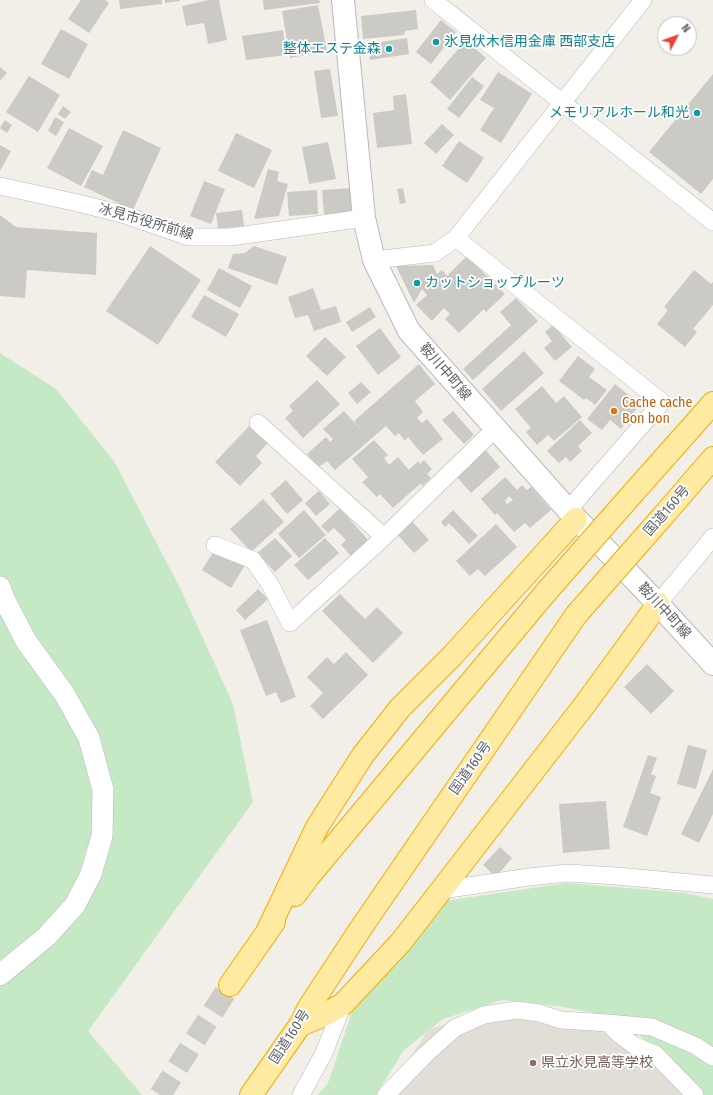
<!DOCTYPE html>
<html>
<head>
<meta charset="utf-8">
<style>
  body { margin:0 }
  #map { position:relative; width:713px; height:1095px; overflow:hidden; background:#f1efe8; font-family:"Fira Sans Condensed",sans-serif }
  canvas { display:block }
  .north { position:absolute; left:657px; top:16px; width:40px; height:40px; box-sizing:border-box; background:#fff; border:1px solid #bfc1c3; border-radius:50%; rotate:49deg; font-size:11px; font-weight:700; line-height:16px; text-align:center; color:#5f6368 }
  .north::after { content:''; display:block; margin:auto; width:14px; height:18px; background:#ea4335; clip-path:polygon(50% 0,100% 100%,50% 72%,0 100%) }
</style>
</head>
<body>
<div id="map">
<canvas width="713" height="1095"></canvas>
<div class="north">N</div>
</div>
<script>
const c = document.querySelector('canvas').getContext('2d');
c.lineJoin = 'round';
function paint(path, color) { c.fillStyle = color; c.fill(path, 'evenodd'); }
function strokePath(path, color, width, dash) { c.strokeStyle = color; c.lineWidth = width; c.lineCap = dash ? 'butt' : 'round'; c.setLineDash(dash || []); c.stroke(path); }
function label(font, color, halo, rows, align = 'center') {
  c.font = font + ' "Fira Sans Condensed","Noto Sans JP",sans-serif'; c.lineWidth = 3.5; c.setLineDash([]); c.textBaseline = 'middle'; c.strokeStyle = halo; c.fillStyle = color; for (const [text, x, y, turn = 0] of rows) {
    c.save(); c.translate(x, y); c.rotate((+turn || 0) * Math.PI / 180); c.textAlign = isNaN(turn) ? turn : align; if (halo) c.strokeText(text, 0, 0); c.fillText(text, 0, 0); c.restore();
  }
}
paint(new Path2D(`
  M514 1001 623 1024 688 1095H386L428 1030Z`), '#e1ded6');
paint(new Path2D(`
  M0 353 56 389 114 461 180 588 233 704 253 802 88 1031 142 1095H0Z
  M567 883 685 893 713 899V1095H703L621 1018 558 1006 502 1000 443 1019 404 1050 376 1095H318L328 1083 352 1012 444 901Z`), '#c5e8c5');
paint(new Path2D(`
  M81 0H105L109 3 89 33 68 19Z
  M119 0H162V4L120 9Z
  M165 0H180V1L165 3Z
  M209 0H219L227 40 208 44 204 23 186 26 182 6Z
  M263 0H319L320 3 264 10Z
  M318 5 327 51 290 58 282 11Z
  M416 10 418 29 405 31 404 35 363 39 361 16Z
  M441 20 456 32 431 64 416 52Z
  M61 29 88 44 69 79 41 64Z
  M283 30 286 55 246 60 242 36Z
  M407 38 409 54 370 60 368 44Z
  M466 40 486 58 450 100 430 82Z
  M0 67 7 73 0 81Z
  M330 69 338 116 321 118 314 71Z
  M498 72 532 94 501 143 480 130 494 108 480 100Z
  M713 74V179L701 194 649 152Z
  M29 76 60 95 38 132 6 112Z
  M472 77 484 86 459 118 447 109Z
  M406 94 412 144 377 148 373 113 394 110 393 96Z
  M63 106 71 112 65 119 58 114Z
  M55 117 64 122 56 136 48 131Z
  M5 120 12 125 7 133 0 128Z
  M442 124 454 135 436 154 424 143Z
  M69 128 103 146 81 186 47 168Z
  M123 130 161 148 133 210 84 187 92 170 103 175Z
  M236 133 272 150 254 188 218 171Z
  M459 141 484 158 467 183 442 166Z
  M328 142 336 179 309 184 302 147Z
  M0 145 11 151 0 171Z
  M268 169 279 172 277 181 288 184 279 216 254 219Z
  M204 181 225 189 211 224 190 216Z
  M352 188 354 212 324 214 322 190Z
  M403 188 406 203 400 204 397 189Z
  M317 190 318 214 289 216 287 192Z
  M242 210 244 226 218 229 216 213Z
  M0 215 16 227 97 233 96 275 27 270 25 298 0 296Z
  M150 246 201 280 158 345 106 311Z
  M254 246 287 257 277 285 228 268 233 254 245 253Z
  M467 256 505 294 486 312 484 309 459 333 445 319 450 314 444 308 432 321 416 305 427 295 422 289 414 303 396 266 433 265 437 274 442 270 447 276Z
  M219 268 252 286 240 308 207 290Z
  M694 270 711 284 713 282V305L693 329 697 332 685 347 657 324 668 310 664 307Z
  M313 288 321 310 312 313 336 306 341 322 314 331 308 315 295 318 288 297Z
  M204 295 239 314 226 337 191 317Z
  M516 298 538 321 473 380 463 369 511 325 500 312Z
  M370 307 376 317 352 332 346 322Z
  M553 325 572 347 555 361 544 348 552 341 545 332Z
  M380 328 401 357 378 375 356 346Z
  M325 337 346 357 327 376 306 356Z
  M524 351 544 373 501 411 482 389Z
  M578 356 595 369 589 377 607 390 595 405 586 398 584 400 559 381Z
  M419 364 435 384 415 401 423 412 417 418 422 423 427 419 443 439 423 455 408 437 405 441 399 433 395 436 386 426 335 470 327 461 319 467 307 454 326 437 330 442 333 439 323 429 344 411 361 430 354 421Z
  M317 380 340 404 303 438 285 418 293 411 289 406Z
  M361 382 371 392 357 404 348 393Z
  M615 384 640 404 621 429 610 420 602 430 587 419Z
  M542 386 556 403 564 396 582 417 554 441 548 435 537 445 526 432 531 428 515 409Z
  M453 411 474 435 464 444 442 420Z
  M580 420 592 433 578 446 582 451 570 462 566 457 559 463 547 451Z
  M254 421 272 438 256 456 262 463 240 486 215 462Z
  M374 440 388 455 384 458 389 465 398 457 409 470 418 461 420 464 424 460 432 469 427 474 431 478 422 486 421 483 393 508 380 494 377 497 362 482 368 477 352 459Z
  M484 448 500 467 471 493 454 474Z
  M505 477 517 490 522 485 527 490 531 487 551 510 530 528 525 523 514 532 497 513 495 515 481 499ZM509 496 513 500 507 504 505 501Z
  M286 480 303 500 287 514 270 494Z
  M319 491 330 504 316 516 305 503Z
  M263 499 284 522 251 552 230 529Z
  M340 508 368 540 351 556 341 545 346 540 334 528 328 533 321 526Z
  M304 510 326 535 299 558 278 534Z
  M453 510 478 536 469 544 449 523 445 527 441 522Z
  M411 520 429 540 414 553 396 533Z
  M496 524 517 547 485 576 478 569 470 576 456 561Z
  M275 538 292 556 275 572 257 553Z
  M325 538 339 553 308 580 294 565Z
  M217 546 246 564 231 588 202 570Z
  M258 589 268 599 245 620 236 610Z
  M340 594 365 619 377 607 403 633 373 663 322 611Z
  M267 620 296 697 281 703 276 692 266 696 240 630Z
  M346 652 368 675 323 719 310 706 323 693 307 677 327 657 334 664Z
  M647 664 674 691 651 714 624 687Z
  M688 745 707 750 696 789 677 784Z
  M648 755 657 758 651 774 656 776 650 793 661 797 647 836 623 827Z
  M713 769V814L699 843 681 834Z
  M606 801 610 849 563 853 559 804Z
  M500 847 512 858 496 877 483 865Z`), '#cccac5');
strokePath(new Path2D(`
  M160 1095 230 985`), '#ccccc8', 22, [22, 11]);
const minor = new Path2D(`
  M433 0 713 222
  M0 186 78 203 122 214 189 237H231L364 218
  M456 238 662 402 568 510
  M374 260 435 253 456 238 643 0
  M258 423 384 537 495 429
  M215 545 253 560 271 586 290 623 384 537
  M658 604 713 537
  M442 890 529 877 567 873 617 876 713 885
  M608 1023 652 1027 696 1046 713 1057
  M301 1095 324 1053 343 1004
  M386 1095 425 1055 455 1028 484 1015 517 1010 539 1013 561 1020 608 1023 620 1035 635 1046 655 1054 695 1095`);
const tertiary = new Path2D(`
  M0 587 5 601 26 641 65 695 89 738 103 790 102 836 91 874 75 905 47 936 0 975`);
const secondary = new Path2D(`
  M343 0 364 218 374 260 409 331 568 510 658 604 713 664`);
const trunk = new Path2D(`
  M634 492 713 403
  M662 517 713 458
  M295 895 309 876 547 591
  M266 934 317 827 363 755 400 708 452 656 576 519
  M230 985 274 922
  M300 1025 322 1016 343 1004 401 942 586 703 658 604
  M251 1095 300 1025 309 1007 361 928 576 615`);
strokePath(minor, '#b5b8bc', 18);
strokePath(tertiary, '#b5b8bc', 22);
strokePath(secondary, '#b6babf', 24);
strokePath(trunk, '#f9ab00', 24);
strokePath(minor, '#fff', 17);
strokePath(tertiary, '#fff', 21);
strokePath(secondary, '#fff', 22);
strokePath(trunk, '#feeaa1', 22);
const trunkBridge = new Path2D(`
  M547 591 634 492
  M576 615 662 517`);
strokePath(trunkBridge, '#f9ab00', 24, []);
strokePath(trunkBridge, '#feeaa1', 22);
for (const [x, y, r, color] of [
  [436,42,4,"#0f9aa8"],
  [389,49,4,"#0f9aa8"],
  [697,113,4,"#0f9aa8"],
  [417,283,4,"#0f9aa8"],
  [614,411,4,"#e8710a"],
  [533,1063,4,"#8d6e63"]
]) { const dot = new Path2D(); dot.arc(x, y, r, 0, 2 * Math.PI); c.fillStyle = color; c.fill(dot); strokePath(dot, '#fff', 1.5); }
label('14px', '#0d838f', '#fff', [
  ["氷見伏木信用金庫 西部支店",444,42],
  ["整体エステ金森",381,49,"right"],
  ["メモリアルホール和光",689,113,"right"],
  ["カットショップルーツ",425,283]
], 'left');
label('14px', '#5f6368', '#fff', [
  ["冰見市役所前線",146,222,16],
  ["鞍川中町線",445,372,49],
  ["国道160号",667,511,-49],
  ["鞍川中町線",664,611,47],
  ["国道160号",471,768,-55],
  ["国道160号",290,1037,-57]
]);
label('14px', '#c56008', '#fff', [
  ["Cache cache",622,403],
  ["Bon bon",622,419]
], 'left');
label('14px', '#785e54', '#fff', [
  ["県立氷見高等学校",541,1063]
], 'left');
</script>
</body>
</html>
